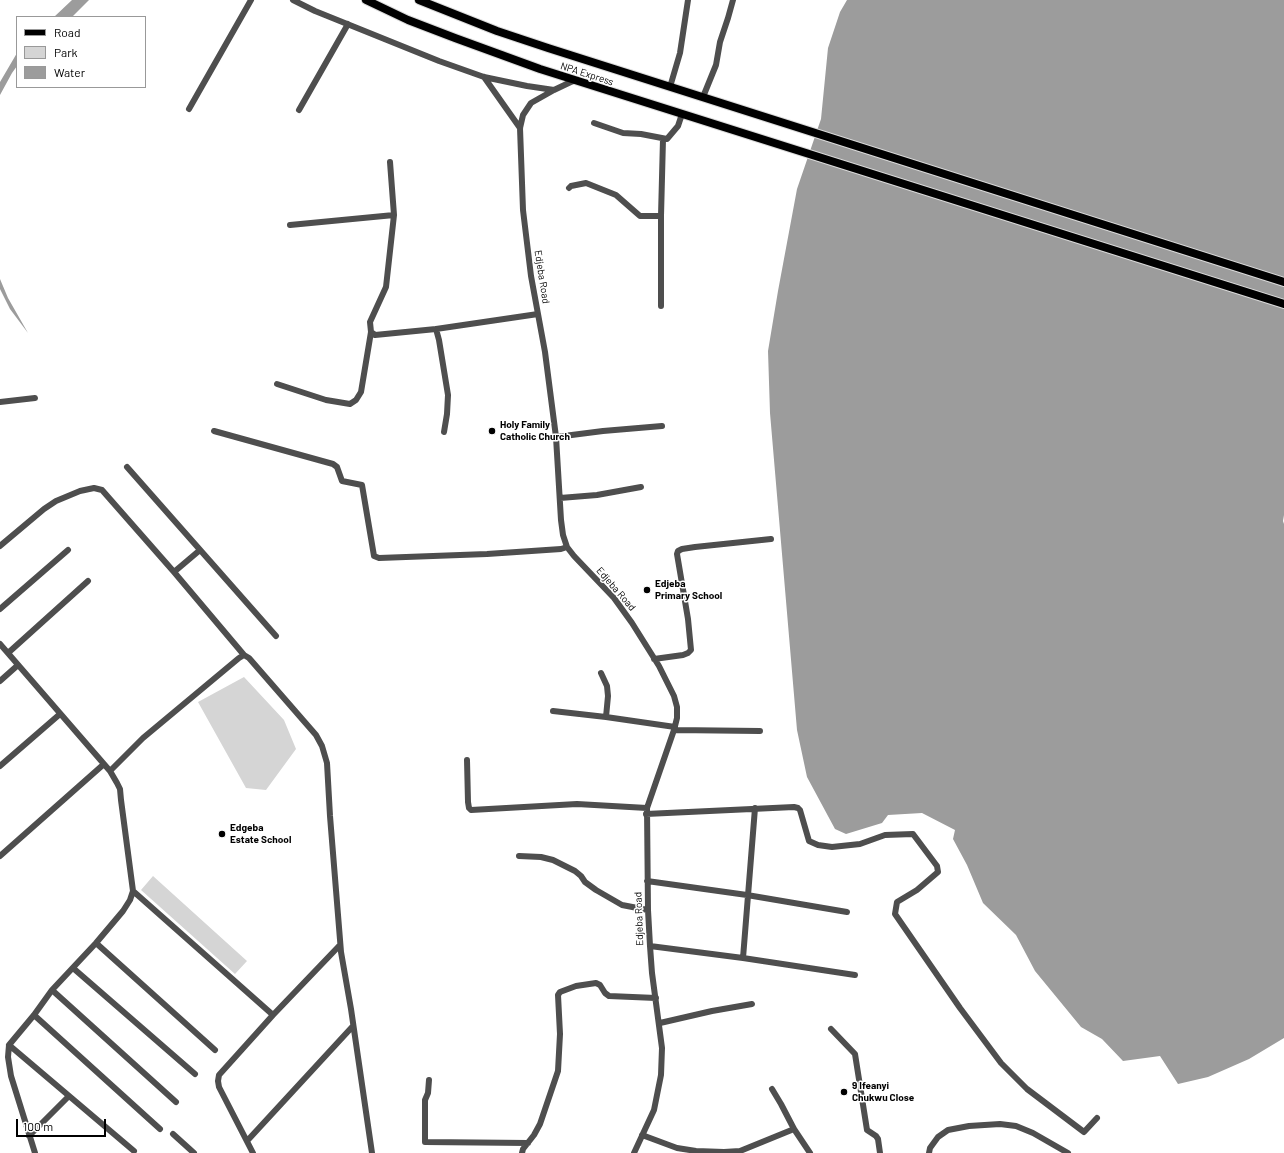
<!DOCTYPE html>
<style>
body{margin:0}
#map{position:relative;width:1284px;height:1153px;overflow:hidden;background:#fff;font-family:Barlow,sans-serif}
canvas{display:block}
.legend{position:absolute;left:16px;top:16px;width:130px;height:72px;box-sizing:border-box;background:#fff;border:1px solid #999;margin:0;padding:5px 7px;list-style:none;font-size:12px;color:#000}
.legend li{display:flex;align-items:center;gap:8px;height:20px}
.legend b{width:20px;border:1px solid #999}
.scale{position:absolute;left:16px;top:1119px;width:90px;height:18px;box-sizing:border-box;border:2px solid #000;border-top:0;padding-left:5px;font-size:12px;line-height:14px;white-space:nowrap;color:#000;-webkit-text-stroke:3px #fff;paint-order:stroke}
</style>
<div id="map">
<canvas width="1284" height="1153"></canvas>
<ul class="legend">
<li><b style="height:5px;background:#000"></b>Road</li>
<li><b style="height:11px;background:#d5d5d5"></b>Park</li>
<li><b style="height:11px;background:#9c9c9c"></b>Water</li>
</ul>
<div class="scale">100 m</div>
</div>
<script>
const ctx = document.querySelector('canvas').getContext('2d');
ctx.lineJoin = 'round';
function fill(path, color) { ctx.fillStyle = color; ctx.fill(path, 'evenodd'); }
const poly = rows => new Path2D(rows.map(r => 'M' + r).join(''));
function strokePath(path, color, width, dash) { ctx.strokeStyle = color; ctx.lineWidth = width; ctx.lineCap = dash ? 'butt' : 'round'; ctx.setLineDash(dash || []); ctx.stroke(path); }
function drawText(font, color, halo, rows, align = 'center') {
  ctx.font = font + ' Barlow,sans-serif'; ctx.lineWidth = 3; ctx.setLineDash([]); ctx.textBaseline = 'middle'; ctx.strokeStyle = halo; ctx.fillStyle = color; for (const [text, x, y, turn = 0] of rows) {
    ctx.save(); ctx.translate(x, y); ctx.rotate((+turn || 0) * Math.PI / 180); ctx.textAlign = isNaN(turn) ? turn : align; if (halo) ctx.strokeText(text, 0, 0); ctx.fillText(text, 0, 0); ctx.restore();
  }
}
const green = poly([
 [244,677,284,720,296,749,266,790,246,788,198,702],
 [153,876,247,961,235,974,141,890]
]);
const water = poly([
 [72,0,89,0,72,17,54,17],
 [847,0,1284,0,1284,515,1283,521,1284,524,1284,1038,1249,1059,1208,1077,1178,1084,1160,1056,1123,1061,1102,1039,1081,1027,1035,971,1016,935,983,903,967,865,953,839,955,830,922,813,888,815,882,823,846,834,835,829,807,777,797,730,770,413,768,351,778,291,797,189,821,119,828,48,840,12],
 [17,53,17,66,12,73,0,95,0,82],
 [0,279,8,298,28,333,10,309,0,289]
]);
const minor = poly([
 [293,0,315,11,439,61,484,77,527,86,554,90],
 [484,77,520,128],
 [575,80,554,90,531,103,523,115,520,128,523,210,531,276,545,352,556,437,561,520,563,535,567,547,574,556,614,598,632,623,659,666,674,696,677,707,677,718,674,730,647,808,648,910,650,946,652,973,662,1048,661,1075,654,1110,634,1153],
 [670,87,680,53,688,0],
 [703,97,716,65,720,42,728,18,733,0],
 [189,109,251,0],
 [299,110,348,24],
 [594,123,623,133,641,134,667,139,678,126,682,114],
 [390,162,394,215],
 [569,188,571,186,586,183,616,195,640,216,661,216,663,139],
 [661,216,661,306],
 [290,225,394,215,386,287,370,322,371,332,375,335,436,329,538,314],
 [436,329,439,340,448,395,447,414,444,432],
 [277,384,326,400,350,404,356,400,361,392,371,332],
 [0,402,35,398],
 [214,431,333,464,337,467,342,481,362,485,374,556,379,558,487,554,561,549,567,547],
 [556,437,603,431,662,426],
 [127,467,276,636],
 [560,498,597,495,641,487],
 [0,546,44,509,56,501,80,491,94,488,102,490,174,572,244,655],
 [174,572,200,550],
 [0,609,68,550],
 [0,644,110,771,117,783,120,789,121,800,133,891,130,900,123,911,96,943,52,990,34,1015,9,1045,8,1057,11,1076,35,1153],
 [8,653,88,581],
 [654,659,683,655,688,653,691,650,688,619,677,554,678,551,682,549,695,547,771,539],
 [601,673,607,686,608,696,606,717],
 [0,681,18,665],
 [553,711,606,717,675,727],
 [674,730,760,731],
 [467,760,468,802,469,808,471,810,577,804,647,808],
 [0,766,60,714],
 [110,771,143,738,239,658,244,655,249,658,316,735,322,746,327,763,330,816,341,952,351,1009,372,1153],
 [646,814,794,807,798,808,800,810,809,841,818,845,832,847,860,844,885,835,913,834,937,866,938,872,917,890,897,902,895,914,960,1008,1001,1063,1027,1089,1084,1132,1097,1118],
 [0,856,104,764],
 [519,856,541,857,553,860,575,871,581,876,585,882,596,890,622,905,648,910],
 [647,881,747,895,847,912],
 [133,891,273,1015],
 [96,943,215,1050],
 [650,946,743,958,855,975],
 [743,958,755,808],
 [73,968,195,1074],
 [52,990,176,1102],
 [34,1015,160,1129],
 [660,1023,712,1011,752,1004],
 [831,1029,855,1054,867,1130,876,1136,878,1139,880,1153],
 [9,1045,134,1151],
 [429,1080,428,1093,425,1100,425,1142,528,1143],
 [772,1089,781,1104,794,1129,810,1153],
 [173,1134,194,1153],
 [642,1135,677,1148,696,1151,724,1152,740,1151,794,1129],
 [29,1136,69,1096],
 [247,1141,353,1026],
 [253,1153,219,1087,218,1081,219,1075,273,1015,340,945],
 [522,1153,523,1149,534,1135,540,1124,558,1071,560,1034,558,995,560,992,576,986,596,983,600,985,605,993,609,996,656,998],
 [929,1153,930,1148,938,1137,948,1130,969,1126,1000,1124,1016,1126,1033,1133,1068,1153]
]);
const major = poly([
 [366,0,408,20,455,38,540,69,1284,304],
 [419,0,497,31,548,48,1284,282]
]);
const markers = [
 [492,431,4,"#000"],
 [647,590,4,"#000"],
 [222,834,4,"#000"],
 [844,1092,4,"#000"]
];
const streetNames = [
 ["NPA Express",587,74,18],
 ["Edjeba Road",542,277,81],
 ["Edjeba Road",616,589,49],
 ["Edjeba Road",639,919,-92]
];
const poiNames = [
 ["Holy Family",500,425],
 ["Catholic Church",500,437],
 ["Edjeba",655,584],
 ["Primary School",655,596],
 ["Edgeba",230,828],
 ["Estate School",230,840],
 ["9 Ifeanyi",852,1086],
 ["Chukwu Close",852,1098]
];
fill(green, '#d5d5d5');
fill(water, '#9c9c9c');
strokePath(major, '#dbdbdb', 10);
strokePath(minor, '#4e4e4e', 6);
strokePath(major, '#000', 8);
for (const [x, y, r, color] of markers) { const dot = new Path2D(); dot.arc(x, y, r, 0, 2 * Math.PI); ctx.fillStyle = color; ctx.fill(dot); strokePath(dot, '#fff', 1.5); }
drawText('10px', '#000', '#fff', streetNames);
drawText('bold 10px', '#000', '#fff', poiNames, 'left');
</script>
